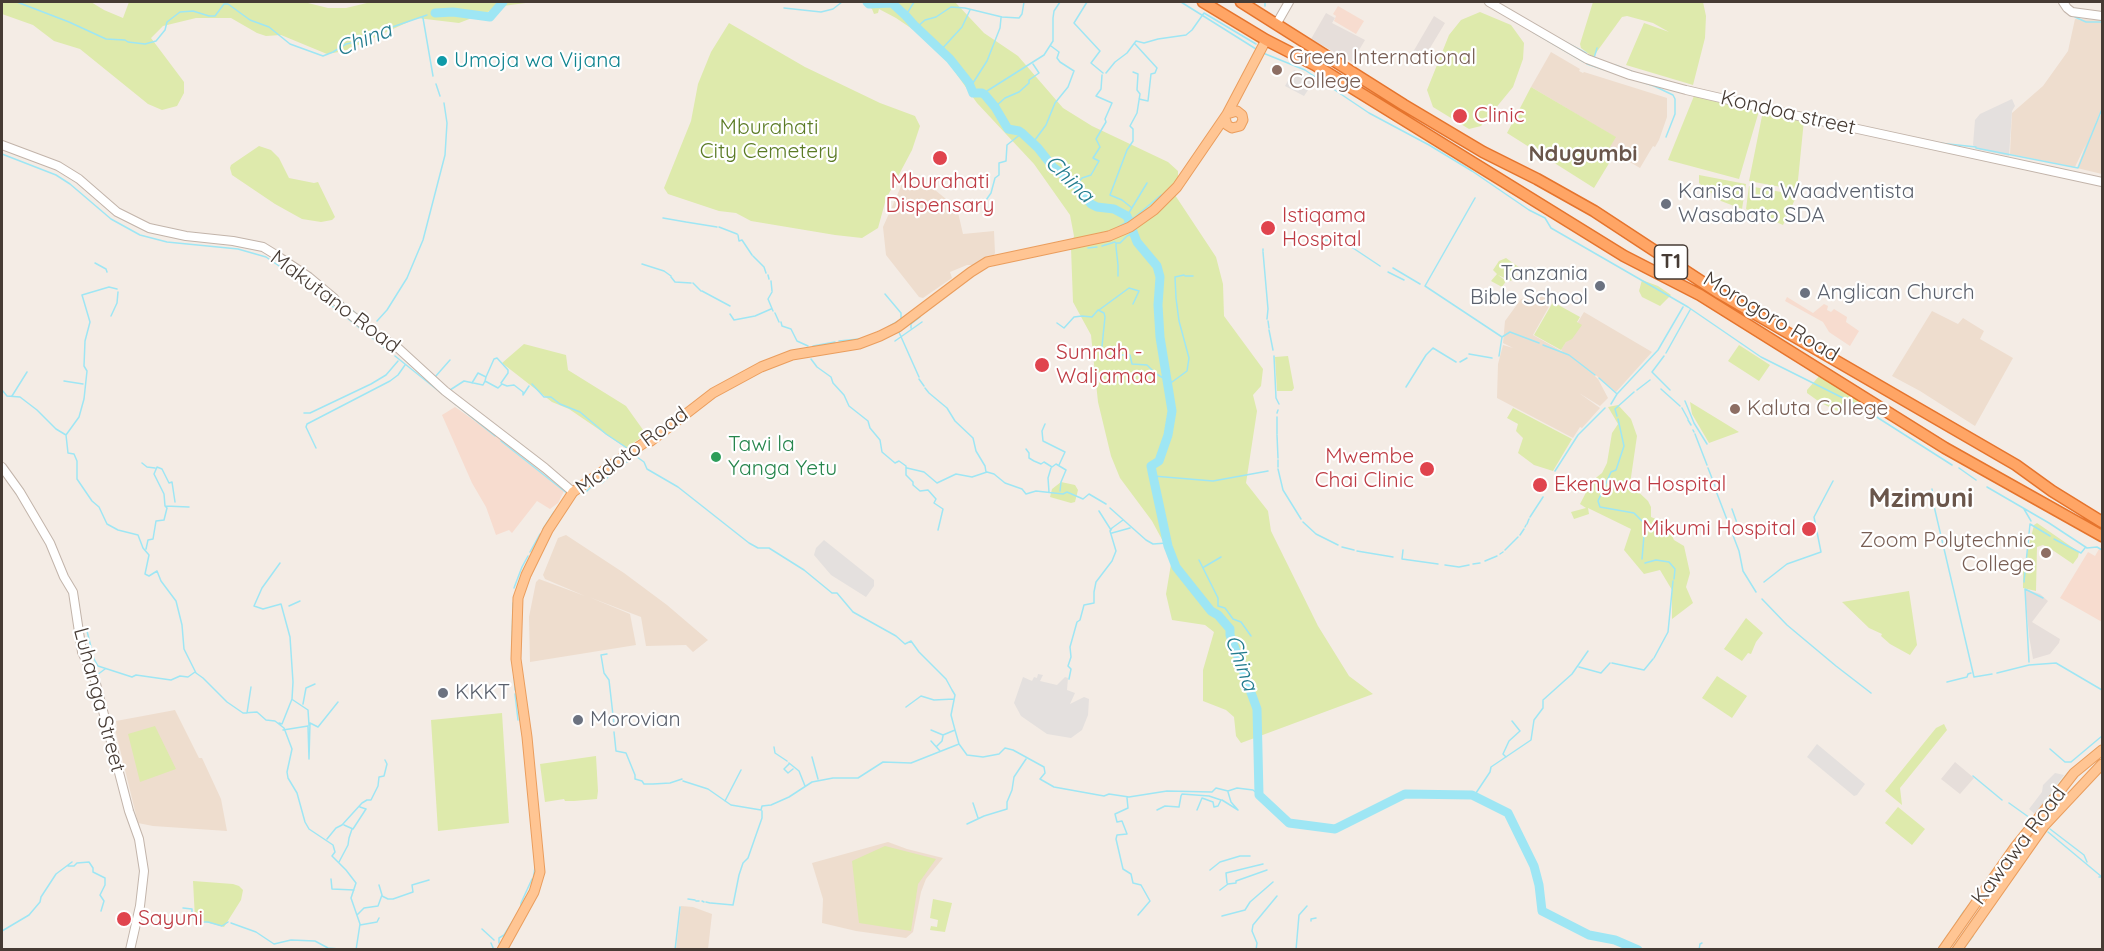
<!DOCTYPE html>
<style>
body{margin:0}
#map{position:relative;width:2104px;height:951px;overflow:hidden;background:#f4ece5;font-family:Quicksand,sans-serif}
canvas{display:block}
.frame{position:absolute;inset:0;border:3px solid #463b34;pointer-events:none}
</style>
<div id="map">
<canvas width="2104" height="951"></canvas>
<div class="frame"></div>
</div>
<script>
const ctx = document.querySelector('canvas').getContext('2d');
ctx.lineJoin = 'round';
function fill(path, color) { ctx.fillStyle = color; ctx.fill(path, 'evenodd'); }
const poly = rows => new Path2D(rows.map(r => 'M' + r).join(''));
function strokePath(path, color, width, dash) { ctx.strokeStyle = color; ctx.lineWidth = width; ctx.lineCap = dash ? 'butt' : 'round'; ctx.setLineDash(dash || []); ctx.stroke(path); }
function drawText(font, color, halo, rows, align = 'center') {
  ctx.font = font + ' Quicksand,sans-serif'; ctx.lineWidth = 4.5; ctx.setLineDash([]); ctx.textBaseline = 'middle'; ctx.strokeStyle = halo; ctx.fillStyle = color; for (const [text, x, y, turn = 0] of rows) {
    ctx.save(); ctx.translate(x, y); ctx.rotate((+turn || 0) * Math.PI / 180); ctx.textAlign = isNaN(turn) ? turn : align; if (halo) ctx.strokeText(text, 0, 0); ctx.fillText(text, 0, 0); ctx.restore();
  }
}
const commercial = poly([
 [1338,6,1364,21,1356,34,1334,21,1336,16,1333,14],
 [1787,297,1813,313,1824,304,1828,306,1827,310,1831,312,1834,309,1847,317,1846,322,1859,331,1850,346,1829,332,1823,322,1785,301],
 [455,407,528,458,564,491,558,503,550,509,537,501,512,533,509,530,496,535,486,507,472,483,442,415],
 [2099,549,2102,551,2102,622,2060,598,2088,552,2095,556]
]);
const industrial = poly([
 [1326,13,1335,18,1332,23,1365,40,1352,62,1311,39],
 [1434,16,1445,23,1424,58,1413,52],
 [2025,589,2040,594,2048,601,2032,622,2060,639,2059,643,2050,654,2033,659,2029,636],
 [1955,762,1974,778,1960,794,1941,779]
]);
const education = poly([
 [2075,19,2102,20,2102,109,2095,124,2102,113,2102,174,2077,168,2086,144,2075,167,2010,154,2012,113,2043,86,2068,51],
 [1551,52,1580,69,1579,71,1583,73,1584,72,1667,98,1667,117,1659,140,1655,147,1653,146,1640,168,1616,154,1611,160,1604,157,1615,137,1531,87],
 [903,182,935,190,957,208,963,234,994,231,995,253,993,256,976,265,967,265,950,272,952,278,923,298,919,297,886,255,883,227],
 [1542,296,1550,299,1551,303,1533,335,1563,352,1561,350,1584,312,1652,352,1616,392,1587,368,1598,379,1608,398,1600,406,1579,393,1600,408,1582,428,1580,427,1573,438,1497,398,1498,364,1503,345,1513,348,1503,343,1505,321,1521,299],
 [1932,311,1958,324,1963,318,1984,331,1980,339,2013,358,1975,426,1920,391,1892,376],
 [566,535,624,573,667,605,708,640,693,652,686,645,646,646,641,617,589,597,630,614,636,645,530,662,529,617,536,582,539,579,585,596,545,579,543,575,558,538],
 [175,710,199,758,202,758,221,799,227,831,153,826,138,823,115,729,117,727,116,721],
 [888,842,907,849,943,858,926,879,921,892,913,932,906,938,856,931,822,923,823,899,812,863],
 [681,906,693,907,712,914,708,949,676,949]
]);
const green = poly([
 [2,2,91,2,104,10,123,18,129,2,304,2,328,8,346,8,371,2,533,2,503,6,459,23,417,18,345,51,327,54,281,35,266,36,257,33,231,18,196,18,163,26,151,38,184,82,184,93,177,106,162,110,148,104,80,49,54,41,33,25,2,14],
 [861,2,955,2,984,33,1018,56,1063,108,1092,126,1168,162,1178,171,1178,182,1173,192,1216,257,1223,284,1224,316,1263,369,1261,386,1253,395,1257,411,1246,483,1268,511,1271,531,1318,626,1349,676,1373,694,1241,743,1236,736,1234,717,1226,710,1203,701,1203,670,1214,632,1205,625,1172,620,1166,594,1172,558,1152,521,1120,478,1111,456,1098,402,1091,335,1073,302,1071,248,1074,236,1070,215,1034,164,977,103,936,45,896,18,879,9,878,13,874,14,872,9],
 [1593,2,1703,2,1706,16,1705,38,1693,85,1626,65,1644,23,1669,32,1653,23,1627,16,1622,17,1593,57,1581,48,1580,44],
 [1480,12,1511,25,1524,43,1523,59,1513,87,1481,126,1469,129,1433,107,1427,90,1449,35,1461,20],
 [729,23,805,67,880,103,915,116,920,126,912,150,886,199,878,228,862,238,835,235,751,221,736,213,719,211,668,194,664,188,691,121,698,84,711,52],
 [1531,87,1616,137,1604,157,1611,160,1594,188,1507,133],
 [1694,96,1759,111,1739,179,1668,160],
 [1763,111,1804,120,1797,190,1749,181],
 [259,146,271,150,279,158,289,178,314,183,318,182,335,217,332,220,321,222,302,219,275,204,232,175,230,168,231,165],
 [1699,175,1746,184,1742,209,1721,201,1699,183],
 [1749,186,1797,195,1783,225,1746,209],
 [1506,258,1520,268,1511,281,1498,275,1506,281,1502,287,1491,281,1497,274,1493,270,1499,261],
 [1642,280,1658,286,1671,295,1660,306,1642,297,1639,291],
 [1553,302,1580,317,1577,322,1582,325,1572,339,1566,342,1561,350,1534,335],
 [524,344,566,355,568,370,626,406,646,434,626,448,569,409,552,402,502,363],
 [1739,345,1770,365,1759,381,1728,361],
 [1288,356,1294,388,1292,391,1277,391,1275,357],
 [1821,374,1860,399,1858,404,1851,409,1849,414,1846,415,1821,403,1807,393,1807,390],
 [1690,402,1739,432,1709,443,1692,414],
 [1618,405,1631,419,1637,436,1630,484,1648,501,1651,507,1651,517,1658,520,1664,519,1674,540,1684,546,1690,573,1686,587,1693,603,1672,619,1672,590,1660,570,1644,574,1624,550,1631,529,1588,508,1589,514,1574,519,1571,512,1586,508,1580,504,1592,481,1602,473,1607,463,1612,433,1618,424,1608,407],
 [1513,408,1572,439,1553,471,1534,465,1518,453,1523,438,1516,431,1518,424,1507,418],
 [1061,482,1075,485,1078,490,1075,502,1071,503,1050,497,1052,489],
 [2037,523,2079,552,2078,557,2073,564,2051,549,2043,545,2037,547,2036,591,2023,588,2023,570,2034,525],
 [1909,591,1917,645,1910,655,1890,644,1881,636,1882,634,1869,628,1842,602],
 [1746,618,1763,633,1756,642,1751,654,1748,653,1742,661,1724,649],
 [1717,676,1747,696,1732,718,1702,698],
 [502,713,509,823,438,831,431,720],
 [1944,724,1947,730,1900,788,1902,805,1885,791,1936,728],
 [155,726,176,769,140,782,128,734],
 [596,756,598,791,597,799,574,801,565,801,564,799,545,802,540,764],
 [1898,807,1925,829,1912,845,1885,823],
 [885,846,936,859,918,884,911,931,859,923,852,861],
 [193,881,233,884,239,886,243,890,241,900,224,927,195,919],
 [933,899,952,903,945,932,930,930,931,926,937,927,938,920,930,918]
]);
const parking = poly([
 [1294,70,1314,81,1304,96,1285,86],
 [2012,99,2015,106,2012,111,2009,156,1976,149,1973,145,1975,120,1980,114],
 [824,540,874,580,874,586,866,597,831,575,814,555,816,548],
 [1038,674,1043,675,1040,681,1057,685,1065,677,1068,678,1067,690,1075,693,1070,704,1084,697,1089,699,1088,715,1082,730,1071,738,1047,734,1021,716,1014,703,1023,677,1032,681,1034,677,1037,678],
 [1817,744,1865,784,1857,795,1854,796,1807,757],
 [2055,773,2064,775,2035,814,2029,809,2042,792,2043,785]
]);
const stream = poly([
 [17,2,69,22,106,39,125,40,128,42,145,44,156,41,165,30,167,22,180,12,193,11,209,16,215,16,224,4,228,4,250,20,269,27,290,44,323,56,333,52,346,44,369,39,375,33,427,15],
 [1087,2,1074,23,1100,51,1091,63,1103,73],
 [1181,2,1256,49],
 [1265,2,1265,6],
 [1496,2,1512,11],
 [895,5,897,2],
 [784,8,821,12,833,9,842,2],
 [906,15,914,2],
 [2075,17,2086,22,2102,22],
 [423,18,433,76],
 [917,27,925,20,936,17,951,7,965,8,1002,17,1019,18,1022,14,1024,2],
 [1533,32,1584,62],
 [1552,35,1586,53],
 [1135,44,1157,68,1155,73,1151,74,1148,101,1139,99],
 [940,51,962,27,970,10],
 [1263,53,1305,70,1369,113,1429,145,1472,171,1529,210,1545,218,1551,228,1688,307,1761,357,1861,407,1952,465],
 [1594,58,1597,48],
 [1587,64,1654,86,1673,95,1675,99,1675,114,1666,137],
 [1615,65,1636,73],
 [1106,73,1115,62,1127,53,1136,41,1144,43,1158,39,1186,35,1192,30,1204,13,1256,44],
 [436,84,440,96],
 [971,86,987,61,1000,28,1001,18],
 [985,95,987,91,1044,55,1053,41,1053,18,1054,11,1060,2],
 [995,107,1005,98,1019,92,1029,83,1029,80,1039,73,1033,64],
 [1939,143,1976,147],
 [1032,144,1046,125,1055,103,1068,87,1074,71,1060,62,1057,58,1059,52,1051,46],
 [1976,148,2078,168,2102,109],
 [2,154,56,175,70,184,111,219,140,235,167,242,238,249,266,257,298,279,391,353],
 [1076,185,1082,178,1091,175,1099,161,1093,158,1100,147,1096,139,1106,122,1105,119,1112,103,1096,96,1101,89,1102,75],
 [1475,198,1425,286,1502,337],
 [1132,208,1122,200,1110,195,1127,150,1133,141,1133,129,1130,126,1137,113,1140,94,1137,90,1138,74,1133,72],
 [1127,216,1147,183],
 [986,217,987,207,985,207,984,203,991,193,995,178,999,175,999,163,1006,161,1007,145,1022,133],
 [663,218,686,222],
 [686,222,717,227],
 [719,227,737,234],
 [1115,229,1135,217,1161,195],
 [738,235,739,241,742,240,752,255],
 [1127,236,1133,233],
 [1318,240,1341,240,1380,266],
 [1102,246,1115,242],
 [1088,248,1097,247],
 [1263,251,1263,249],
 [1263,252,1268,309,1267,319],
 [753,256,764,267,766,273],
 [95,263,106,269,107,272],
 [642,264,664,271,671,276],
 [1393,268,1420,284],
 [1388,272,1404,280],
 [768,275,769,279],
 [1118,276,1118,265,1116,247,1116,243,1120,243,1127,236],
 [1185,276,1193,276],
 [671,277,675,282,691,283],
 [771,281,772,291],
 [693,283,701,291],
 [702,291,730,306],
 [772,292,768,299,773,311],
 [885,294,901,313,901,320],
 [342,302,369,324],
 [1099,310,1129,288,1139,291,1133,304],
 [775,313,779,322],
 [730,314,734,320,755,316,771,309],
 [111,316,117,303,118,292],
 [377,321,387,310,407,278,423,240,445,155,447,123,444,103],
 [1268,321,1269,328],
 [781,322,782,326,791,329,797,341,808,346],
 [1057,323,1064,328,1074,317,1082,316,1092,317,1098,310,1104,313,1105,317,1101,356,1111,360,1115,355,1130,355,1132,364,1147,365,1155,373,1163,378,1166,377],
 [888,327,900,320],
 [911,328,911,324,920,317],
 [898,330,919,377],
 [1269,330,1273,350],
 [839,341,859,339],
 [895,341,922,322],
 [1543,345,1569,355,1595,375],
 [813,346,835,342],
 [1666,353,1690,310],
 [1469,354,1492,358],
 [395,356,495,436],
 [1274,356,1276,398,1279,404],
 [1499,356,1502,337,1510,332,1539,343],
 [1664,356,1652,372,1670,390],
 [811,359,817,367,831,377,833,383,844,395,849,406,868,421,870,428,880,440,882,452,895,463,899,461,906,466,906,475,913,482,913,485,920,491,928,490,936,499,934,503,943,509,938,530],
 [1460,362,1467,358],
 [435,377,450,360],
 [486,377,494,359,497,358,508,370,508,373,501,383],
 [1599,378,1616,393],
 [919,379,924,386],
 [64,381,83,384],
 [472,383,478,373,486,377,485,381,498,388,502,384,507,386,514,385,523,392,523,395,529,386],
 [532,384,544,397,551,397,560,404,580,412,606,434,627,448],
 [1168,385,1187,371,1189,358,1179,321,1176,298,1175,277,1184,275],
 [1406,387,1426,355,1433,348,1456,362],
 [925,388,929,393,947,408,955,421,973,438,976,451,985,466,986,472],
 [1661,389,1680,406],
 [2,390,7,396,20,397,37,410,56,429,66,435,68,453,74,454,77,461,77,479,92,501,99,507,107,524,118,530,138,535,143,548,149,555,145,574,149,576,157,571,161,581,176,601,182,625,184,649,196,673,203,678,227,702,243,713,257,712,266,720,275,721,284,728,292,749,287,772,288,778,297,793,305,822,309,829,333,845,335,852,332,856,346,870,356,883,351,898,360,924,356,950],
 [450,390,464,381,483,385,485,381],
 [1637,390,1650,380],
 [12,396,27,372],
 [1685,401,1694,423,1707,444],
 [1611,404,1617,394,1658,350,1683,307],
 [1682,408,1688,419],
 [304,413,310,413,371,384,386,375,398,361],
 [1277,413,1278,410],
 [1617,416,1615,409,1634,392],
 [1277,417,1277,434],
 [1618,419,1624,446,1616,470,1611,472,1598,501,1600,507,1634,513,1645,524,1642,559],
 [1688,420,1691,425],
 [1045,424,1042,431,1043,441,1065,452,1059,465],
 [1693,430,1694,432],
 [1695,434,1707,465],
 [66,435,79,417,84,399,87,371,84,366,85,341,90,322,82,295,109,287,117,289],
 [1277,435,1278,458],
 [501,441,568,494],
 [316,448,306,427,307,424,390,381,398,375,405,365],
 [1026,449,1029,453,1029,458,1034,461,1041,464,1044,462,1052,467,1056,464,1066,470,1061,482,1060,491],
 [1278,460,1278,467],
 [142,463,147,467,155,468],
 [907,468,924,472,937,483,956,474,972,477,987,472,994,474,1005,483,1022,489,1026,494,1036,491,1063,494,1067,492,1083,499,1089,494,1106,504],
 [1708,468,1715,486],
 [1959,468,1976,480],
 [1278,469,1283,490,1301,519],
 [1555,471,1578,435,1605,408],
 [1153,476,1213,481,1268,471],
 [602,483,621,464,629,461,632,457,637,457,644,462,647,469,678,487,749,543,758,548,769,548,804,570,832,593,837,593,853,612,896,636,905,644,911,641,919,652,946,679,952,690,955,695,951,715,955,730],
 [1987,487,2049,523,2087,548,2097,547,2102,550],
 [1932,489,1934,506,1974,677,1992,674],
 [587,491,593,485],
 [1716,491,1739,551,1743,571,1756,592],
 [1049,492,1048,478,1051,468],
 [165,506,164,494,154,474,157,467,162,469,169,483,172,482,175,502],
 [1110,508,1146,540,1153,544,1167,543],
 [1732,509,1738,526],
 [2024,509,2031,521],
 [1099,511,1111,530],
 [1530,517,1543,497],
 [1303,522,1316,534,1338,545],
 [1527,524,1529,519],
 [1525,527,1526,525],
 [543,529,554,512],
 [1112,533,1130,528],
 [1520,535,1524,529],
 [2054,539,2081,553,2085,548],
 [1342,547,1354,550],
 [146,549,148,540,153,539,156,521,164,520,167,508,165,506,189,507],
 [1403,550,1402,559,1438,564],
 [1505,550,1518,537],
 [1357,551,1393,557],
 [530,552,540,534],
 [1500,554,1503,552],
 [1199,560,1218,598,1218,606,1225,608,1233,619,1241,622,1251,636],
 [1485,561,1497,556],
 [1645,563,1656,560,1669,562,1675,569,1674,579],
 [1473,564,1480,563],
 [1445,565,1459,567,1469,565],
 [1204,567,1221,557],
 [1764,582,1787,564,1821,552,1814,517,1833,481],
 [2024,582,2030,524,2050,536],
 [514,588,522,567,528,556],
 [1762,599,1787,625,1836,666,1871,693],
 [289,606,300,601],
 [75,630,76,641],
 [87,631,94,659,98,666,132,677,136,675,171,680,180,676,188,677,195,672],
 [512,643,513,603],
 [607,654,601,655,604,673,609,680,614,724],
 [1654,658,1668,632,1673,581],
 [2029,662,2025,589,2043,598],
 [1612,663,1644,670,1653,659],
 [1579,667,1601,673,1610,663],
 [1997,673,2029,665,2056,663,2102,690],
 [97,675,105,669],
 [514,676,515,690],
 [1069,679,1071,669,1068,666,1071,657,1070,647,1077,622,1080,620,1084,605,1094,603,1094,592,1096,582,1112,561,1116,551,1110,531,1112,528,1123,520],
 [1947,682,1967,677,1968,674,1971,673],
 [515,694,518,720],
 [293,700,308,710,309,725],
 [1543,700,1572,674,1588,651],
 [303,704,306,688,315,684],
 [906,707,921,696,934,700,954,699],
 [247,713,251,687],
 [279,723,282,724,292,699,293,682,290,637,281,604,263,609,254,606,262,588,280,563],
 [283,730,308,726,309,759,310,723,318,727,338,702],
 [931,730,943,735,955,730,959,744],
 [614,732,616,751,626,753,635,775,635,779,642,781,644,784,653,784,670,783,682,779],
 [931,741,940,751],
 [937,746,942,741,943,736],
 [774,747,775,753,787,761],
 [2050,749,2065,762,2071,762,2102,736],
 [812,757,818,779],
 [1506,757,1503,754,1509,741,1520,731,1512,721],
 [789,763,799,771,805,786],
 [789,764,784,769,788,773,793,769],
 [1973,776,2002,800],
 [683,781,708,789,731,805,761,810,762,806,771,805,789,797,812,782,833,778,858,778,883,762,911,763,959,744,967,755,983,757,999,754,1005,748,1013,750,1044,767,1045,773,1040,779,1054,787,1104,796,1109,794,1129,797,1167,791,1212,792,1216,788,1228,791,1237,788,1253,790,1259,795],
 [1474,796,1490,772,1491,767,1531,740,1534,720,1543,708,1543,701],
 [1127,798,1128,808,1115,814,1117,822,1122,821,1127,834,1117,835,1116,839,1123,869,1131,874,1133,883,1141,885,1150,901,1138,915],
 [1222,800,1238,810,1231,802,1228,792],
 [725,801,741,770],
 [2045,802,2068,773],
 [973,803,978,818],
 [2009,803,2030,818],
 [1157,810,1165,806,1179,807,1181,796,1182,794,1209,796,1221,800,1218,806,1214,807,1213,802,1202,798,1197,810],
 [967,824,984,816,1007,809,1007,802,1012,790,1014,777,1026,759],
 [344,825,353,829,366,809,360,807],
 [2050,829,2084,855,2087,862],
 [2048,832,2102,877],
 [327,839,336,828,342,825,362,803,367,800,371,800,378,786,379,777,384,776,387,764,385,760],
 [339,862,348,845,349,838,352,829],
 [68,866,74,866,77,863,89,862,93,868,93,872,105,878,105,885,100,895,104,901,101,911],
 [1210,870,1220,862,1240,856,1250,856],
 [2099,877,2101,877],
 [331,879,332,889,354,890],
 [533,880,535,867],
 [1227,883,1226,873,1263,864],
 [1220,890,1228,884,1236,883,1236,881,1267,870],
 [382,896,388,899,393,899,413,892,412,885,429,880],
 [688,899,695,900],
 [696,901,699,901],
 [702,901,704,902],
 [706,902,710,903],
 [711,903,733,905,739,875,743,863,748,858,756,835,762,818,762,811],
 [521,907,521,903,532,879],
 [183,908,192,909,192,917,199,922,208,922,222,926,228,922],
 [357,915,364,908,378,906,382,895,379,885],
 [1222,916,1245,910,1250,902,1273,882],
 [1311,921,1311,919,1316,918],
 [231,923,256,932,274,944,291,940,315,941,328,948,351,950],
 [360,925,377,922,379,918],
 [1955,925,1964,911],
 [482,929,494,940],
 [2,931,29,915,40,902,41,897,56,874,72,862],
 [491,943,494,950],
 [499,943,499,938,504,935,514,919],
 [1966,945,1973,936],
 [496,950,496,949],
 [675,950,680,907],
 [1256,950,1257,943,1252,931,1253,925,1277,896],
 [1296,950,1299,915,1307,906],
 [1699,950,1700,944,1702,943],
 [1938,950,1948,935]
]);
const river = poly([
 [867,2,869,4,892,3,906,16],
 [435,13,453,12,490,17,503,2],
 [906,16,914,25,950,59,969,83,973,93,982,93,985,95,995,107,1008,129,1019,131,1022,133,1038,148,1053,167,1076,185,1091,204,1097,207,1114,209,1127,216,1137,242,1157,266,1160,277,1158,305,1160,337,1172,411,1168,435,1159,461,1151,466,1153,476,1168,546,1176,567,1211,611,1218,615,1230,629,1230,635,1257,709,1259,795,1289,823,1335,829,1405,794,1472,795,1508,813,1534,866,1539,885,1542,911,1589,935,1615,940,1638,950]
]);
const minor = poly([
 [1489,2,1587,59,1630,75,1686,90,1807,118,2102,182],
 [2063,2,2067,8,2072,12,2102,16],
 [1277,23,1289,2],
 [2,145,58,166,79,179,117,212,149,228,186,236,233,241,263,247,276,255,309,277,334,298,342,308,374,333,398,348,445,391,545,468,573,492],
 [2,467,20,492,50,543,64,577,73,592,82,652,95,680,129,811,139,839,144,871,140,906,130,950]
]);
const major = poly([
 [1227,114,1266,40],
 [502,950,534,892,540,872,527,737,516,659,518,598,526,575,548,530,573,492,629,453,650,439,651,441,713,393,761,367,792,355,859,344,880,336,898,327,971,272,987,262,1109,236,1130,227,1154,210,1177,187,1227,114,1237,111,1242,115,1243,120,1240,126,1232,128,1227,125,1225,118],
 [1943,950,2015,847,2060,791,2074,773,2102,750],
 [1957,950,2044,826,2102,764]
]);
const highway = poly([
 [1203,2,1266,40,1315,65,1624,256,1700,295,1945,448,2102,536],
 [1241,2,1404,105,1483,152,1537,179,1594,211,1719,293,2016,465,2052,491,2102,522]
]);
const markers = [
 [442,61,6,"#0f9aa8"],
 [1277,70,6,"#8d6e63"],
 [1460,116,8,"#e0444e"],
 [940,158,8,"#e0444e"],
 [1666,204,6,"#6b7280"],
 [1268,228,8,"#e0444e"],
 [1600,286,6,"#6b7280"],
 [1805,293,6,"#6b7280"],
 [1042,365,8,"#e0444e"],
 [1735,409,6,"#8d6e63"],
 [716,457,6,"#2e9e5b"],
 [1427,469,8,"#e0444e"],
 [1540,485,8,"#e0444e"],
 [1809,529,8,"#e0444e"],
 [2046,553,6,"#8d6e63"],
 [443,693,6,"#6b7280"],
 [578,720,6,"#6b7280"],
 [124,919,8,"#e0444e"]
];
const shields = [
 [1671,262,33]
];
const shieldNames = [
 ["T1",1671,262]
];
const educationNames = [
 ["Green International",1289,58],
 ["College",1289,82],
 ["Kaluta College",1747,409],
 ["Zoom Polytechnic",2034,541,"right"],
 ["College",2034,565,"right"]
];
const cultureNames = [
 ["Umoja wa Vijana",454,61]
];
const streetNames = [
 ["Kondoa street",1788,113,13],
 ["Makutano Road",335,302,37],
 ["Morogoro Road",1771,317,31],
 ["Madoto Road",632,451,-36],
 ["Luhanga Street",99,700,75],
 ["Kawawa Road",2019,846,-53]
];
const healthNames = [
 ["Clinic",1474,116],
 ["Mburahati",940,182,"center"],
 ["Dispensary",940,206,"center"],
 ["Istiqama",1282,216],
 ["Hospital",1282,240],
 ["Sunnah -",1056,353],
 ["Waljamaa",1056,377],
 ["Mwembe",1414,457,"right"],
 ["Chai Clinic",1414,481,"right"],
 ["Ekenywa Hospital",1554,485],
 ["Mikumi Hospital",1796,529,"right"],
 ["Sayuni",138,919]
];
const parkNames = [
 ["Mburahati",769,128],
 ["City Cemetery",769,152]
];
const worshipNames = [
 ["Kanisa La Waadventista",1678,192],
 ["Wasabato SDA",1678,216],
 ["Tanzania",1588,274,"right"],
 ["Bible School",1588,298,"right"],
 ["Anglican Church",1817,293],
 ["KKKT",455,693],
 ["Morovian",590,720]
];
const leisureNames = [
 ["Tawi la",728,445],
 ["Yanga Yetu",728,469]
];
const waterNames = [
 ["China",364,40,-21],
 ["China",1069,179,44],
 ["China",1241,663,70]
];
const neighbourhoodNames = [
 ["Ndugumbi",1583,154]
];
const districtNames = [
 ["Mzimuni",1921,499]
];
fill(commercial, '#f7dccf');
fill(industrial, '#e6deda');
fill(education, '#eeddce');
fill(green, '#deeaac');
fill(parking, '#e4e0de');
strokePath(stream, '#9ee6f4', 1.5);
strokePath(river, '#9ee6f4', 9);
strokePath(minor, '#c2b4aa', 10);
strokePath(major, '#ea9d5d', 11);
strokePath(highway, '#e5742d', 13);
strokePath(minor, '#fff', 8);
strokePath(major, '#ffc593', 9);
strokePath(highway, '#ffa565', 10);
for (const [x, y, r, color] of markers) { const dot = new Path2D(); dot.arc(x, y, r, 0, 2 * Math.PI); ctx.fillStyle = color; ctx.fill(dot); strokePath(dot, '#fff', 2); }
for (const [x, y, w] of shields) { const box = new Path2D(); box.roundRect(x - w / 2, y - 17, w, 34, 4.5); ctx.fillStyle = '#fff'; ctx.fill(box); strokePath(box, '#463b34', 1.5); }
drawText('bold 20px', '#463b34', null, shieldNames);
drawText('21px', '#785e54', '#fff', educationNames, 'left');
drawText('21px', '#0d838f', '#fff', cultureNames, 'left');
drawText('21px', '#463b34', '#fff', streetNames);
drawText('21px', '#be3a42', '#fff', healthNames, 'left');
drawText('21px', '#5b7b25', '#fff', parkNames);
drawText('21px', '#5b616d', '#fff', worshipNames, 'left');
drawText('21px', '#27864d', '#fff', leisureNames, 'left');
drawText('italic 22px', '#227c8e', '#fff', waterNames);
drawText('bold 22px', '#6a564b', '#fff', neighbourhoodNames);
drawText('bold 27px', '#6a564b', '#fff', districtNames);
</script>
